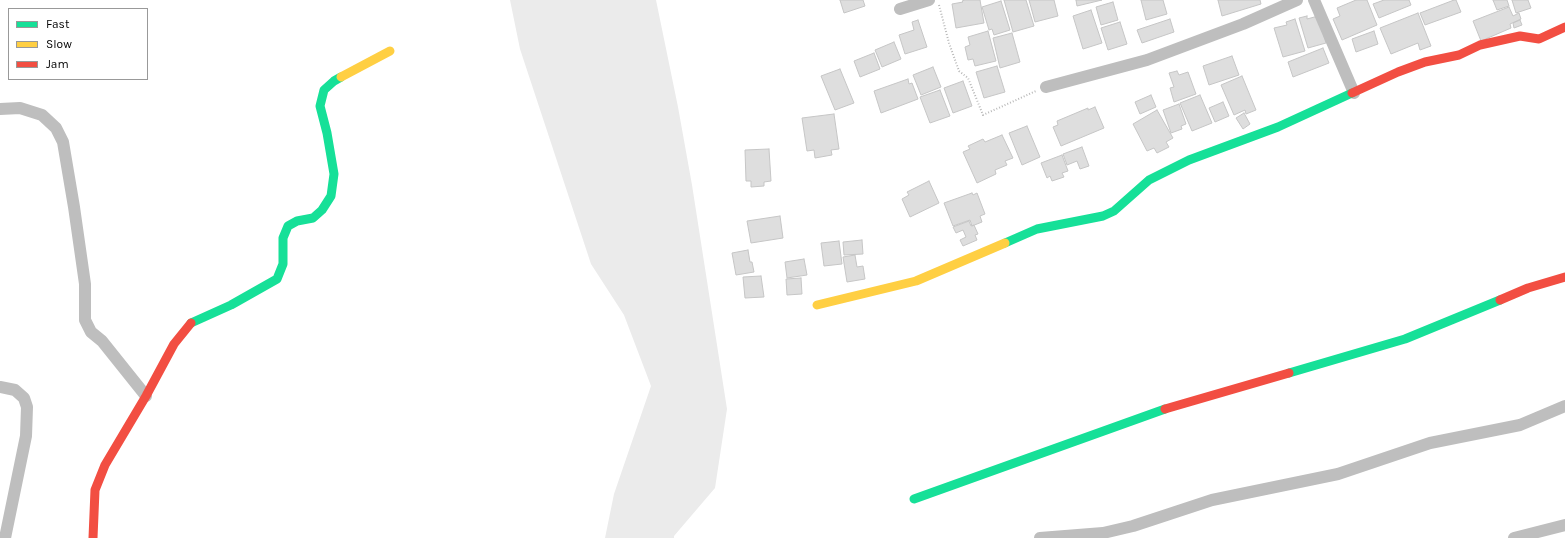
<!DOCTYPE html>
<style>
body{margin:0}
#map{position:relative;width:1565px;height:538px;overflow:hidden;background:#fff;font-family:Karla,sans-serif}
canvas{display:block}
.legend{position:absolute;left:8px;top:8px;width:140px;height:72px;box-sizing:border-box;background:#fff;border:1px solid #999;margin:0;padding:5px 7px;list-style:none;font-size:12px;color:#000}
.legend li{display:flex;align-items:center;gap:8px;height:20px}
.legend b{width:20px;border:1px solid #999}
</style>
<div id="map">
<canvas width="1565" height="538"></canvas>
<ul class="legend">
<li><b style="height:5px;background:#16e098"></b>Fast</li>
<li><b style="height:5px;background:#ffcf43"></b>Slow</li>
<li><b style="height:5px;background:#f24e42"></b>Jam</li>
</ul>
</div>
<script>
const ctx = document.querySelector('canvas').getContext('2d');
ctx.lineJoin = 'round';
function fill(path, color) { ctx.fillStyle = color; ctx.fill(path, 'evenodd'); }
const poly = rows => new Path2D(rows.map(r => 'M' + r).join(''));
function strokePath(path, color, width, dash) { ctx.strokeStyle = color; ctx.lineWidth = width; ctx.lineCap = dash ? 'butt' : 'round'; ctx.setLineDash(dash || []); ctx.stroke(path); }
const green = poly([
 [510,0,656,0,678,107,692,185,727,409,715,488,674,536,674,538,605,538,614,494,651,386,624,315,591,264,520,49]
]);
const building = poly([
 [840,0,863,0,865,6,844,13,840,0],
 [980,0,984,23,956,28,952,4,963,2,962,1,965,0,980,0],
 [1004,0,1026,0,1034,26,1013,32,1004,0],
 [1029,0,1054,0,1058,16,1035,22,1029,0],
 [1076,0,1102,0,1077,6,1076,0],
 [1141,0,1163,0,1167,14,1146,20,1141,0],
 [1218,0,1260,0,1261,4,1222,16,1218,0],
 [1356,0,1367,0,1377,25,1342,40,1333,19,1340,16,1337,8,1356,0],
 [1384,0,1409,0,1411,5,1379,18,1373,4,1384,0],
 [1454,0,1456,0,1461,12,1425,25,1420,13,1454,0],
 [1493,0,1507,0,1509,6,1497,10,1493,0],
 [1512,0,1528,0,1531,8,1516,13,1512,0],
 [1001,1,1010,30,994,35,992,29,989,30,982,7,1001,1],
 [1113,2,1118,20,1101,25,1096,7,1113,2],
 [1509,7,1513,16,1519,13,1521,19,1510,24,1511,28,1481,41,1473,21,1509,7],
 [1091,10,1102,43,1083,49,1073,16,1091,10],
 [1418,13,1431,46,1420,50,1418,43,1391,54,1380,28,1418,13],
 [1307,16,1307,19,1318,16,1326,43,1308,48,1299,18,1307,16],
 [1170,19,1174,32,1142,43,1137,30,1170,19],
 [1295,19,1305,51,1283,57,1274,28,1287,25,1286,22,1295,19],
 [918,20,927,47,905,54,899,35,914,30,912,22,918,20],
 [1520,20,1522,25,1514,28,1513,23,1520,20],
 [1120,22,1127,44,1108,50,1101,28,1120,22],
 [988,31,996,61,975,66,973,59,968,60,965,47,970,45,968,37,988,31],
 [1374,31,1378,44,1356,52,1352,39,1374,31],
 [1012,33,1020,62,1000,68,993,38,1012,33],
 [894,42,901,59,882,67,875,50,894,42],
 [1323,48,1329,63,1293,77,1288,62,1323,48],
 [874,53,880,69,860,77,854,61,874,53],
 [1232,56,1239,75,1209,85,1203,66,1232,56],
 [997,66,1005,92,984,98,976,72,997,66],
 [933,67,941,87,921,95,913,75,933,67],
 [840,69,854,103,835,110,821,76,840,69],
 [1177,71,1179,75,1188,72,1196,94,1174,102,1170,88,1174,87,1169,73,1177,71],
 [1242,76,1256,110,1246,114,1245,110,1234,115,1221,85,1242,76],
 [908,79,909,84,912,83,918,99,881,113,874,91,908,79],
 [963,81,972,106,953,113,944,88,963,81],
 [940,90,950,116,930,123,920,97,940,90],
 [1151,95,1156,107,1140,114,1135,102,1151,95],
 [1200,95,1212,123,1192,131,1180,103,1200,95],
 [1223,102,1229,116,1215,122,1209,108,1223,102],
 [1179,104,1186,124,1181,126,1182,129,1171,133,1163,110,1179,104],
 [1095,107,1104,128,1061,146,1053,127,1058,125,1057,121,1088,108,1088,110,1095,107],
 [1157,110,1173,138,1166,142,1169,147,1157,153,1154,148,1147,151,1133,124,1157,110],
 [1244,113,1250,124,1243,129,1236,118,1244,113],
 [834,114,839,149,831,150,832,155,815,158,814,150,807,151,802,118,834,114],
 [1027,126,1040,157,1022,165,1009,133,1027,126],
 [1002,135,1013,158,1005,161,1007,165,995,170,996,174,977,183,963,152,970,149,968,146,983,139,985,142,1002,135],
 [1082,147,1089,166,1080,169,1077,161,1067,165,1063,154,1082,147],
 [769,149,771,181,764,182,764,186,751,187,751,181,746,181,745,150,769,149],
 [1062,155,1068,171,1062,173,1064,177,1052,181,1050,176,1047,178,1041,163,1062,155],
 [929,181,939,203,910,217,902,199,909,195,907,192,929,181],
 [972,193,973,195,977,193,985,214,980,216,982,222,972,226,970,220,953,226,944,203,972,193],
 [780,216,783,238,751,243,747,221,780,216],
 [969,221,971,226,974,225,978,234,975,235,977,240,963,246,960,240,966,237,963,230,956,233,953,227,969,221],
 [862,240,863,254,844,255,843,242,862,240],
 [839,241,842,264,824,266,821,243,839,241],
 [748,250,750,262,752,262,754,272,736,275,732,253,748,250],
 [855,255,857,267,863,266,865,279,847,282,843,257,855,255],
 [804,259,807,275,787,278,785,262,804,259],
 [761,276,764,297,745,298,743,277,761,276],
 [801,278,802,294,787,295,786,279,801,278]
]);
const path = poly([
 [939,5,949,43,959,71,968,78,983,115,1036,91]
]);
const street = poly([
 [1314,0,1354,93],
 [900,9,929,0],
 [1046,87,1147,60,1243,24,1297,0],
 [0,109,20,108,42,115,56,128,63,142,74,207,85,284,85,320,91,332,102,341,146,396],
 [0,387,15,390,24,398,27,407,26,436,5,538],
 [1040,538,1103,533,1133,526,1212,500,1338,474,1430,443,1520,425,1565,406],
 [1514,538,1565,525]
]);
const fast = poly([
 [1005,243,1037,229,1103,216,1114,211,1149,180,1189,160,1278,127,1352,93],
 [191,323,231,305,277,279,283,264,283,238,288,226,297,221,313,218,322,210,331,196,334,174,327,133,320,106,324,90,334,81,341,77],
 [1289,373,1405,339,1500,300],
 [914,499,1165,409]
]);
const slow = poly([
 [341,77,390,51],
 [817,305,916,281,1005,243]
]);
const jam = poly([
 [1352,93,1398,72,1425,62,1459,55,1480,45,1520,36,1539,39,1565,27],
 [1500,300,1528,288,1565,277],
 [1165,409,1289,373],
 [93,538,95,490,105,465,146,396,174,344,191,323]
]);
fill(green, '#ebebeb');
fill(building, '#dedede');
strokePath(building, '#c6c6c6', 1);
strokePath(path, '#b9b9b9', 2, [1, 2]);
strokePath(street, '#bebebe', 12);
strokePath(fast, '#16e098', 9);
strokePath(slow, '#ffcf43', 9);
strokePath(jam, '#f24e42', 9);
</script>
